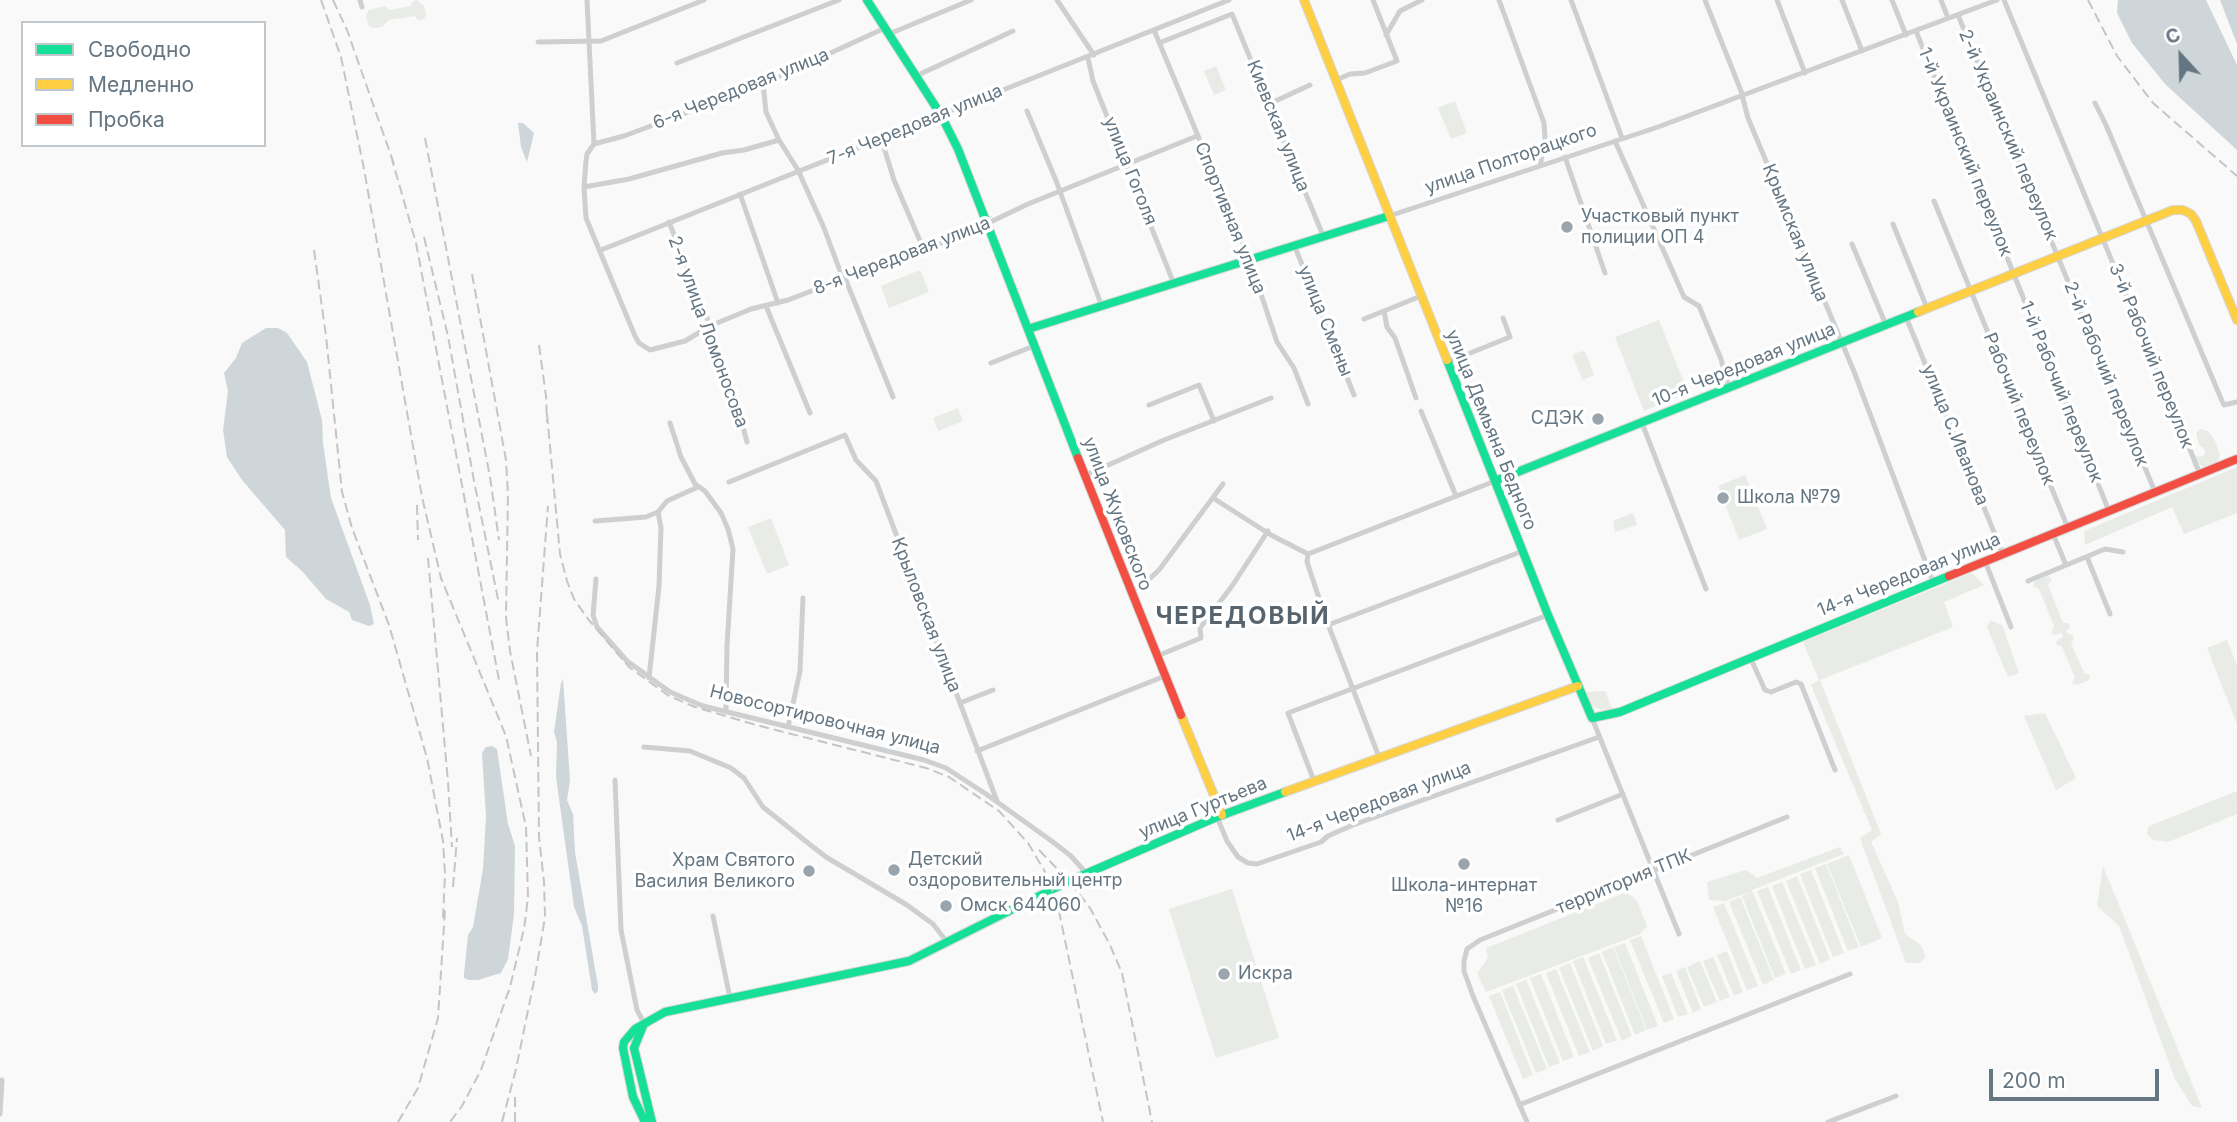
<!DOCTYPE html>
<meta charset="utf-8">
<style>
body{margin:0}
#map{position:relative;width:2237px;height:1122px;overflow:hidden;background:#f9f9f9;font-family:Inter,sans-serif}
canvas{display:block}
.legend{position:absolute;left:21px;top:21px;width:245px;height:126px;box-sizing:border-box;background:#fff;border:2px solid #c1c8cd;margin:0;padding:9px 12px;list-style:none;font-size:21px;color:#657683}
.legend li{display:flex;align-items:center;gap:14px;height:35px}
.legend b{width:35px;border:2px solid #c1c8cd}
.north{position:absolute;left:2146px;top:21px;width:70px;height:70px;-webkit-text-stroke:5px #fff;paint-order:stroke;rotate:338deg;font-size:19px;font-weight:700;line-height:28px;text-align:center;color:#657683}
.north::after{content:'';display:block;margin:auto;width:24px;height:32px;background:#657683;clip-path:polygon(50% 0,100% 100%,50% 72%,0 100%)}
.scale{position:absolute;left:1989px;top:1069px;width:170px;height:32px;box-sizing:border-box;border:4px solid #657683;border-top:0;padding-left:9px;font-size:21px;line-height:24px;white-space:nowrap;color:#657683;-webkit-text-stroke:5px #fff;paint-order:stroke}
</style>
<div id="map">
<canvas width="2237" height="1122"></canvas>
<ul class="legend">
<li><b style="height:9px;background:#16e098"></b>Свободно</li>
<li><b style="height:9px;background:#ffcf43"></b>Медленно</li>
<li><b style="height:9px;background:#f24e42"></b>Пробка</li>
</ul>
<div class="north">С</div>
<div class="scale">200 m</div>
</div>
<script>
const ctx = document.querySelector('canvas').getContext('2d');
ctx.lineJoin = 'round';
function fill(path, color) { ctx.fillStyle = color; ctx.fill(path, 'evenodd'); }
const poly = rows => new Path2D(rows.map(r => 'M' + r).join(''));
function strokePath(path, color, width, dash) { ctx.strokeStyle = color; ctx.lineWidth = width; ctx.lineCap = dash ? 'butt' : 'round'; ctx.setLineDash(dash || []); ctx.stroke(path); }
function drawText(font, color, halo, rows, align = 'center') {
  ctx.font = font + ' Inter,sans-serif'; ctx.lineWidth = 7; ctx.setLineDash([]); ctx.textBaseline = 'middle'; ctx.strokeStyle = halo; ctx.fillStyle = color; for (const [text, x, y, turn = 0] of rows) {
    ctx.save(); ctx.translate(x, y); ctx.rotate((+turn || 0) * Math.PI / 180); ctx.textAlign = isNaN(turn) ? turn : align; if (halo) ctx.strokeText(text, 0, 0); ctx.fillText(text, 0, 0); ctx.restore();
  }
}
const green = poly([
 [417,0,424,6,426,15,424,19,418,20,415,16,389,20,382,27,372,28,368,25,366,15,369,10,385,6,390,10,411,6,412,2],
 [1216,66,1226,90,1214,95,1204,71],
 [1455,101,1467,133,1451,139,1438,108],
 [920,270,929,292,889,308,881,286],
 [1659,320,1688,393,1644,411,1615,337],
 [1582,351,1586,353,1594,375,1583,380,1573,358,1574,354],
 [958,408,963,421,938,431,933,418],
 [2200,429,2208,431,2215,441,2220,455,2218,461,2204,467,2198,464,2195,456,2201,457,2205,454,2204,448,2199,445,2196,433],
 [2237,467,2237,513,2184,534,2172,507,2085,545,2084,531],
 [1745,475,1767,529,1739,540,1718,486],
 [1633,513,1637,525,1615,532,1613,521],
 [771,518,789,565,767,574,748,527],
 [1972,573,1984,585,1944,602,1953,627,1820,680,1881,834,1871,842,1898,902,1905,934,1921,945,1926,957,1919,963,1906,963,1860,838,1872,830,1811,685,1819,680,1803,642],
 [2048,576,2052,580,2048,585,2063,623,2068,623,2070,627,2066,631,2068,634,2071,634,2074,637,2071,643,2084,673,2090,675,2089,680,2077,685,2072,683,2075,677,2062,647,2056,644,2057,640,2063,637,2062,633,2054,635,2051,632,2054,626,2039,589,2033,586,2035,581],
 [1990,620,2002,625,2019,673,2008,677,1987,627],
 [2227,640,2237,666,2237,724,2207,648],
 [1605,691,1612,709,1601,710,1588,703,1585,694,1587,692],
 [2045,713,2076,778,2056,790,2024,716],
 [2237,791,2237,814,2168,842,2153,840,2147,834,2148,827,2152,825],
 [1840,847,1844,854,1752,890,1786,974,1775,978,1742,896,1752,891,1725,901,1709,900,1707,882,1746,870,1757,878],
 [1849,855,1882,938,1861,947,1827,864],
 [1826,864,1859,947,1848,951,1815,868],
 [2103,866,2202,1108,2192,1106,2175,1079,2119,926,2097,906],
 [1811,870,1844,953,1833,957,1800,874],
 [1797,876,1830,959,1820,964,1786,881],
 [1782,882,1816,965,1805,969,1772,886],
 [1768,887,1801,970,1791,974,1757,891],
 [1232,889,1279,1038,1216,1058,1169,909],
 [1627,892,1637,901,1647,926,1640,934,1486,992,1477,973,1488,958,1486,948],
 [1740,897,1774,980,1763,985,1729,902],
 [1724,903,1758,986,1747,990,1713,907],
 [1641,936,1674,1019,1664,1023,1630,940],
 [1625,943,1658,1026,1647,1030,1614,947],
 [1613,947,1646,1030,1635,1035,1602,952],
 [1727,951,1743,992,1734,996,1717,955],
 [1599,953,1632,1036,1622,1041,1588,958],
 [1583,957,1617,1040,1606,1044,1573,961],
 [1713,957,1730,997,1720,1001,1703,961],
 [1700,961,1717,1002,1704,1007,1687,967],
 [1570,963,1603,1046,1593,1051,1559,968],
 [1685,967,1701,1009,1693,1013,1676,971],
 [1556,969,1590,1052,1579,1056,1546,973],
 [1671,973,1688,1014,1678,1017,1662,976],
 [1541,974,1574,1057,1563,1061,1530,978],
 [1526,980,1560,1063,1549,1067,1516,984],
 [1513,986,1547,1069,1536,1073,1502,990],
 [1500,992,1533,1075,1523,1079,1489,996]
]);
const water = poly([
 [2118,0,2206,0,2237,65,2237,150,2165,84,2132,43,2117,13],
 [2220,0,2237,0,2237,44],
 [518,123,523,123,534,133,527,162,521,147],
 [266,328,278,328,287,333,307,362,322,420,323,443,331,498,370,605,374,624,369,626,352,620,349,612,326,599,302,571,286,557,285,530,242,480,227,457,223,430,228,391,224,373,236,358,242,343],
 [563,679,570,780,567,800,573,814,575,852,598,986,598,991,595,994,592,990,582,926,574,907,556,777,557,742,554,732,561,683],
 [492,746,497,749,508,824,515,846,514,914,508,959,501,973,478,980,469,980,464,978,464,974,468,935,473,927,483,869,486,816,482,753,486,747]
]);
const street = poly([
 [360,0,362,7],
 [587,0,594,144,587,154,586,161,584,187,586,218,635,336,639,343,650,350,685,341,710,326,751,309,788,300,923,248,953,240,1028,204,1197,136],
 [1057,0,1094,55],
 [1499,0,1544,123,1545,137,1540,166],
 [1571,0,1622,138],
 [1705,0,1741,91,1748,118,1855,374,1933,582],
 [1777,0,1805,73],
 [1842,0,1862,51],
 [1892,0,1906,35],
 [1941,0,1948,18],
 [2004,0,2200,474],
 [1958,15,2155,492],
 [1154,30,1250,261,1277,342,1294,368,1308,404],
 [1916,31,2109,511],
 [889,34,971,0],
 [1386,35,1400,11,1422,0],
 [538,42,601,41,704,0],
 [1159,43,1232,14,1324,238],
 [1088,58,1093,81,1174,284],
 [677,63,839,0],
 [916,76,1013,31],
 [1336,80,1350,74,1365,73,1397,61,1373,0],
 [763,84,766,112,779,140,798,170,824,228,843,279],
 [2095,103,2106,125,2222,401,2224,405,2237,402],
 [1269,104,1310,85],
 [1027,111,1057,183,1102,307],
 [881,138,894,180,923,248],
 [1615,141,1684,297,1699,306,1721,359,1729,388],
 [594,144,624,136,763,84,885,28],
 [1565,157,1605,273],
 [584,187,629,179,722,153,744,150,779,140],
 [740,194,778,303],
 [1934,201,2068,528],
 [1389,216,1658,127,1997,0],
 [669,222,710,326,739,412,747,442],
 [1893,224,1927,308],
 [1852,244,1886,325],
 [1295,247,1354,395],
 [601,250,1229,0],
 [845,278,893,397],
 [766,306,810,413],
 [1384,311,1387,327,1395,338,1416,398],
 [1906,317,2003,554],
 [1364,319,1421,296],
 [1448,362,1510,337,1503,318],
 [991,363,1034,346],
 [1149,405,1199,385,1214,421],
 [1421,411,1456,496],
 [670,423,681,457,695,484,705,491,721,513,728,529,733,549,727,646,726,712],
 [1642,423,1706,589],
 [1086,475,1164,440,1271,398],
 [729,482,845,435,856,460,876,481,997,801],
 [1213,498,1271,535,1308,554],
 [595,521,646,517,658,512,667,501,698,487],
 [2053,534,2066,565],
 [1308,554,1307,562,1326,619,1379,757],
 [1308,554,1495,481],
 [2087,557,2110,614],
 [1985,561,2011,627],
 [596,579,593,615,597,627,627,661,670,692,703,706,924,760,946,768,986,794,1053,842,1071,856,1086,873],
 [2028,581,2105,549,2123,552],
 [1130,591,1142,586,1159,570,1223,484],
 [1328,625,1523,551],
 [1157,656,1201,638,1200,628,1232,586,1268,531],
 [1750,657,1765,690,1771,692,1796,682,1801,684,1835,770],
 [649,678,659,586,661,528,658,512],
 [960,703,993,690],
 [1592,718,1679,934],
 [788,727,800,671,803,598],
 [644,747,690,751,731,768,744,778,763,807,808,843,826,857,907,905,933,924,947,942],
 [977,751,1165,676],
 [615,780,621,930,637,1010,644,1023],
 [1314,781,1288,713,1548,615],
 [1217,817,1227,841,1238,857,1248,863,1257,864,1321,842,1328,836,1353,825,1599,737],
 [1558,820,1623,794],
 [713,916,730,998],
 [1519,1105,1850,974],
 [0,1114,2,1080],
 [1527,1122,1473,996,1464,971,1464,961,1467,949,1480,940,1787,817],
 [1828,1122,1896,1096]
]);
const fast = poly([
 [867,0,941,115,958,149,1078,458],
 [1028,329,1389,216],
 [1447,360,1548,615,1592,718,1620,712,1949,576],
 [1495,481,1918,312],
 [643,1026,634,1048,652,1122],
 [645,1122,633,1097,623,1048,624,1042,635,1029,665,1012,909,961,1069,881,1217,817,1285,792]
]);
const slow = poly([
 [1304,0,1447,360],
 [1918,312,2173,210,2183,210,2191,214,2196,221,2237,320],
 [1181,715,1222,815],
 [1285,792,1578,686]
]);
const jam = poly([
 [1078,458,1181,715],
 [1949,576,2237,459]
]);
const rail = poly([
 [321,0,341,57,364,169,422,497,441,578,506,736,526,827,528,897,524,929,510,987,481,1070,462,1106,450,1122],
 [333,0,347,30,394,164],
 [2088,0,2117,56,2153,103,2237,176],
 [425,138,490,477,499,540],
 [391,156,416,243,499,680],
 [424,237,448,336,474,481,499,604],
 [314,250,326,336,342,492,352,528,389,625,427,758,443,841,445,874,443,918],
 [472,274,506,460,508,494,506,617,510,651,531,756],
 [539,345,546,396,547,422],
 [547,414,560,554,567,581,574,599,588,619,629,667,669,696,695,707,756,725,926,768,949,777,999,811,1028,843,1044,870,1057,902,1103,1122],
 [417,505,418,540],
 [428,558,448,782,452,847],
 [1039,850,1069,881,1090,908,1110,945,1122,973,1152,1122],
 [453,887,457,838],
 [515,1097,515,1122],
 [398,1122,418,1088,438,1018,445,910],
 [502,1122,516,1069,536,971,545,917,544,882,539,837,537,651,548,506]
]);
const markers = [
 [1567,227,7,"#99a4ac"],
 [1598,419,7,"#99a4ac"],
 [1723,498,7,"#99a4ac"],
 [1464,864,7,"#99a4ac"],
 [894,870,7,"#99a4ac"],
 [809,871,7,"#99a4ac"],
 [946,906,7,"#99a4ac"],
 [1224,974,7,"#99a4ac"]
];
const streetNames = [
 ["6-я Чередовая улица",741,89,-22],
 ["7-я Чередовая улица",915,125,-22],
 ["Киевская улица",1278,126,68],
 ["2-й Украинский переулок",2008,135,67],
 ["1-й Украинский переулок",1965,152,68],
 ["улица Полторацкого",1511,159,-19],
 ["улица Гоголя",1130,171,68],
 ["Спортивная улица",1230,218,68],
 ["Крымская улица",1795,233,68],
 ["8-я Чередовая улица",902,256,-21],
 ["улица Смены",1325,321,68],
 ["2-я улица Ломоносова",708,332,70],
 ["3-й Рабочий переулок",2151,356,68],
 ["10-я Чередовая улица",1744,365,-22],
 ["2-й Рабочий переулок",2106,374,68],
 ["1-й Рабочий переулок",2061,392,68],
 ["Рабочий переулок",2019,409,68],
 ["улица Демьяна Бедного",1491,430,68],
 ["улица С.Иванова",1955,435,68],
 ["улица Жуковского",1117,514,69],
 ["14-я Чередовая улица",1909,575,-22],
 ["Крыловская улица",926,615,69],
 ["Новосортировочная улица",825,720,14],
 ["14-я Чередовая улица",1379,802,-21],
 ["улица Гуртьева",1203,808,-22],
 ["территория ТПК",1624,882,-22]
];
const poiNames = [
 ["Участковый пункт",1581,217],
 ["полиции ОП 4",1581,238],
 ["СДЭК",1584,419,"right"],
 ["Школа №79",1737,498],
 ["Детский",908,860],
 ["оздоровительный центр",908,881],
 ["Храм Святого",795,861,"right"],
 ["Василия Великого",795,882,"right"],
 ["Школа-интернат",1464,886,"center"],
 ["№16",1464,907,"center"],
 ["Омск 644060",960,906],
 ["Искра",1238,974]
];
const districtNames = [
 ["ЧЕРЕДОВЫЙ",1243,617]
];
fill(green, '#e8ebe6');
fill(water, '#ced6d9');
strokePath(fast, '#d5d6d7', 10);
strokePath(slow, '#d5d6d7', 10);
strokePath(jam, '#d5d6d7', 10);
strokePath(street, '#cecfd0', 5);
strokePath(fast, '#16e098', 8);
strokePath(slow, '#ffcf43', 8);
strokePath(jam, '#f24e42', 8);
strokePath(rail, '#c3c5c6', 2, [10, 5]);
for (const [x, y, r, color] of markers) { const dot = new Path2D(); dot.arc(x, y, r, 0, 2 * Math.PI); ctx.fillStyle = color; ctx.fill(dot); strokePath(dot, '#fff', 2.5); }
drawText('18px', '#657683', '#fff', streetNames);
drawText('18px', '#657683', '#fff', poiNames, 'left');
ctx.letterSpacing = '2px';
drawText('bold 24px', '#57646e', '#fff', districtNames);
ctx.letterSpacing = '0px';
</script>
